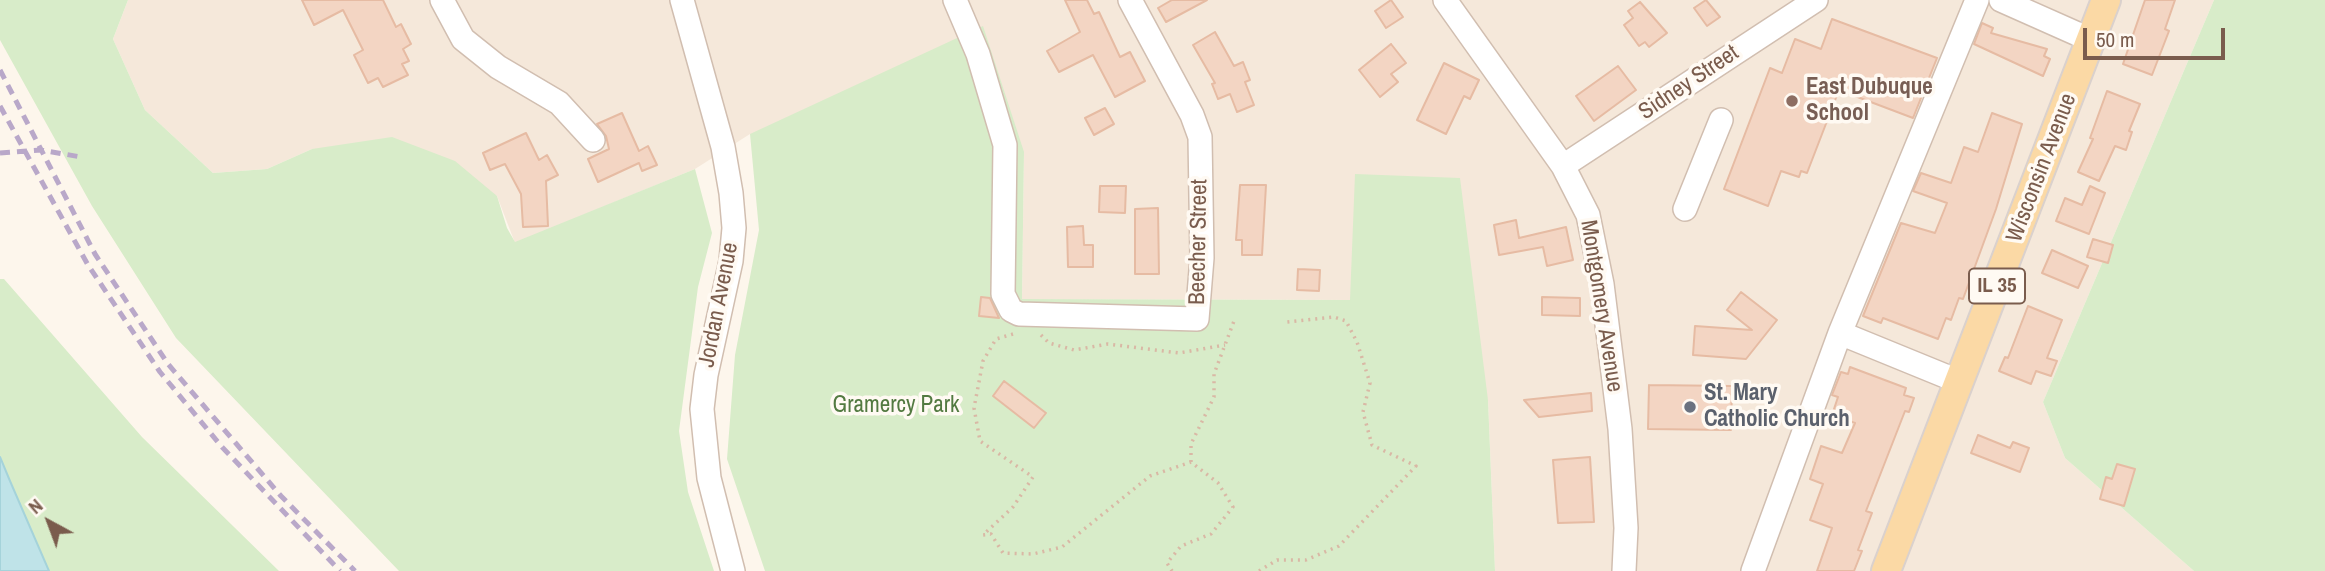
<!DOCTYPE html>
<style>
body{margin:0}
#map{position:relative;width:2325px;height:571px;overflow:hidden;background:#fdf6ec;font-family:"Archivo Narrow",sans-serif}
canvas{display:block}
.north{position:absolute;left:14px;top:487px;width:70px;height:70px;-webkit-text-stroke:5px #fffaf3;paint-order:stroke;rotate:319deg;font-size:19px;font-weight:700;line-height:28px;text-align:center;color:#7a5c4d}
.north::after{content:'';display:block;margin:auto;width:24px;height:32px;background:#7a5c4d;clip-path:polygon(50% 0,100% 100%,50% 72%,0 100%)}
.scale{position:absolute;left:2083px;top:28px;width:142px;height:32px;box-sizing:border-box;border:4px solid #7a5c4d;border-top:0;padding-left:9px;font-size:21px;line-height:24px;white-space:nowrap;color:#7a5c4d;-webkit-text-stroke:5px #fffaf3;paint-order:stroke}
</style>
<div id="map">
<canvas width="2325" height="571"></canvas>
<div class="north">N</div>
<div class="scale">50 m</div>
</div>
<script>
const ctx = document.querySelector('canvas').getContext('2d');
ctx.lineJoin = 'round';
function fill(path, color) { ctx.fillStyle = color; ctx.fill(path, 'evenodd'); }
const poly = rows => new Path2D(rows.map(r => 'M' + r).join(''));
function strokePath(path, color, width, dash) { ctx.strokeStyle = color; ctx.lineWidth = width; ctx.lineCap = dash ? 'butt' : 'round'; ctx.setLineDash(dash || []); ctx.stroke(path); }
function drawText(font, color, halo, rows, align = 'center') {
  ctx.font = font + ' "Archivo Narrow",sans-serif'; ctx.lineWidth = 7; ctx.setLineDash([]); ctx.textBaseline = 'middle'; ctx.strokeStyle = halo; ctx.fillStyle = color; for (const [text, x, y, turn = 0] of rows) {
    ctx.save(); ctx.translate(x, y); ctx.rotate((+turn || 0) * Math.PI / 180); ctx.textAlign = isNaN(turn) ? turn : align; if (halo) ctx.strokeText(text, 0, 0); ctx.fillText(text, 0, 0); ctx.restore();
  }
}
const residential = poly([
 [128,0,2214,0,2043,402,2065,458,2194,571,1495,571,1488,400,1356,174,1351,300,1022,299,1024,152,750,134,695,169,515,243,497,196,312,149,267,169,213,173,145,110,113,39]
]);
const green = poly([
 [0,0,128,0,113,39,145,110,213,173,267,169,312,149,392,137,455,161,497,196,507,228,515,242,695,169,712,233,698,287,679,431,688,492,714,571,399,571,176,338,92,206,0,40],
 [2214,0,2325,0,2325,571,2194,571,2065,458,2043,402],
 [983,26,1024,152,1022,299,1350,300,1355,174,1460,178,1488,400,1495,571,765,571,727,459,735,355,759,230,750,134],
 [0,279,4,279,142,437,279,571,49,571,0,457]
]);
const water = poly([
 [0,457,10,481,49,571,0,571,0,457]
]);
const building = poly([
 [302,0,383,0,396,27,401,24,411,44,403,49,409,61,402,64,408,75,383,87,378,78,368,83,354,55,363,50,343,10,314,25,302,0],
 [1065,0,1087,0,1094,14,1099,12,1120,57,1130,52,1145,81,1115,97,1093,55,1059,72,1047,51,1080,32,1065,0],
 [1172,0,1207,0,1166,22,1158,8,1172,0],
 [1391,0,1403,17,1386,28,1375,11,1391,0],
 [1706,0,1720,17,1707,26,1694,8,1706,0],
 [2145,0,2175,0,2165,29,2169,31,2152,75,2123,64,2145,0],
 [1640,2,1667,33,1649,47,1645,42,1639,46,1624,25,1633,18,1628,11,1640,2],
 [1832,19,1937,58,1913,118,1839,90,1807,173,1801,171,1799,177,1781,171,1768,206,1724,189,1770,68,1782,73,1795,39,1821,49,1832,19],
 [1982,23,1993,28,1991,33,2047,49,2044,56,2050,59,2043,76,1974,44,1982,23],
 [1215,32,1234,66,1243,62,1250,80,1245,82,1254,105,1237,112,1230,94,1218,99,1212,84,1215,83,1193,45,1215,32],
 [1391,44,1406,63,1391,74,1398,82,1380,97,1359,70,1391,44],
 [1444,63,1479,80,1470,99,1464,96,1446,134,1417,120,1444,63],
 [1618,66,1636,90,1594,121,1576,96,1618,66],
 [2107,91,2140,104,2129,131,2132,132,2126,150,2115,146,2099,181,2078,172,2093,139,2090,138,2107,91],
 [1105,108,1114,124,1094,135,1085,118,1105,108],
 [622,113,639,151,648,146,657,165,642,171,639,163,598,182,588,159,609,149,606,136,597,124,622,113],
 [1992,113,2022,124,1996,209,1963,299,1959,298,1951,320,1946,318,1938,339,1883,318,1881,323,1863,316,1901,223,1935,233,1947,203,1913,191,1921,173,1951,183,1964,147,1978,152,1992,113],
 [526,133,539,160,547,155,558,175,546,181,548,226,523,227,521,194,505,164,490,170,483,153,526,133],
 [1240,185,1266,185,1262,255,1242,255,1242,240,1236,240,1240,185],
 [1100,186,1126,186,1125,213,1099,212,1100,186],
 [2090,186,2105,193,2089,234,2056,221,2065,198,2082,205,2090,186],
 [1158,208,1159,274,1135,274,1135,209,1158,208],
 [1516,220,1519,238,1566,227,1573,260,1547,266,1543,247,1499,255,1494,225,1516,220],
 [1083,226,1084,245,1093,245,1093,267,1068,267,1067,227,1083,226],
 [2093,239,2113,245,2108,263,2087,257,2093,239],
 [2052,250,2088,266,2078,288,2042,273,2052,250],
 [1298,269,1320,270,1319,291,1297,290,1298,269],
 [1741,292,1777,320,1746,359,1693,355,1695,326,1752,330,1727,310,1741,292],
 [981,297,990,298,999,318,979,316,981,297],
 [1542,297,1580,298,1580,316,1542,315,1542,297],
 [2028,306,2062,320,2047,358,2057,361,2051,376,2036,371,2031,384,1999,371,2005,357,2008,358,2028,306],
 [1850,367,1906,388,1904,395,1914,398,1909,412,1905,411,1866,511,1872,513,1858,550,1862,551,1854,571,1817,571,1832,528,1810,520,1823,484,1810,479,1821,446,1842,453,1855,423,1832,415,1838,397,1832,395,1841,372,1848,374,1850,367],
 [1004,381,1046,413,1034,428,993,396,1004,381],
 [1649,385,1732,386,1731,430,1648,429,1649,385],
 [1591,393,1592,411,1539,417,1524,400,1591,393],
 [1978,435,2010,448,2013,442,2029,448,2020,472,1971,453,1978,435],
 [1590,457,1594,522,1558,523,1553,460,1590,457],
 [2117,464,2135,469,2124,506,2100,499,2106,477,2112,479,2117,464]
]);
const path = poly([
 [1013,334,996,339,983,361,974,408,980,441,1033,477,1013,507,983,535,991,534,1003,553,1033,554,1062,547,1150,476,1191,462,1218,483,1233,507,1211,534,1181,546,1167,563,1172,571],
 [1041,335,1049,343,1074,350,1108,344,1179,353,1225,345],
 [1191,462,1191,444,1214,397,1214,374,1234,321],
 [1259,571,1277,560,1306,560,1339,546,1416,466,1372,445,1363,412,1370,383,1357,342,1346,321,1334,317,1287,322]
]);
const minor = poly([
 [442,0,463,39,498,67,559,103,593,140],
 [682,0,723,147,731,193,734,228,731,261,706,375,702,409,709,478,733,571],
 [955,0,978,54,1005,145,1003,294,1011,310,1019,314,1197,319,1202,258,1200,137,1192,115,1130,0],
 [1445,0,1563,166,1588,215,1602,284,1620,429,1626,528,1624,571],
 [2001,0,2091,40],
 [1563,166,1816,0],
 [1685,209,1721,120],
 [1840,333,1960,382],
 [1753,571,1840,333,1977,0]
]);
const major = poly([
 [1886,571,2106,0]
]);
const rail = poly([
 [0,70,95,254,168,364,281,496,355,571],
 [0,106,88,265,160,372,222,447,340,571],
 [0,153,41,150,81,157]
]);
const markers = [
 [1792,101,7,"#8d6e63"],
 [1690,407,7,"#6b7280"]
];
const shields = [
 [1997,286,56]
];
const shieldNames = [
 ["IL 35",1997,286]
];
const streetNames = [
 ["Sidney Street",1689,83,-34],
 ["Wisconsin Avenue",2042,168,-69],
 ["Beecher Street",1199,242,-89],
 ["Jordan Avenue",719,305,-79],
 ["Montgomery Avenue",1601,306,81]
];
const educationNames = [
 ["East Dubuque",1806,88],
 ["School",1806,114]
];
const worshipNames = [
 ["St. Mary",1704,394],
 ["Catholic Church",1704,420]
];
const parkNames = [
 ["Gramercy Park",896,406]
];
fill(residential, '#f5e8da');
fill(green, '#d8ecc9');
fill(water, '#bfe3e8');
strokePath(water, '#a5d3da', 2);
fill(building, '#f3d5c3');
strokePath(building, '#e6bba3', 2);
strokePath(minor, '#d1beb0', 26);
strokePath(major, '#dad1cd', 32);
strokePath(path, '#d9b8a5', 3.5, [2, 5]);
strokePath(minor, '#fff', 23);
strokePath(major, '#fbd9a5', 28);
strokePath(rail, '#b9a8c9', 5, [10, 7]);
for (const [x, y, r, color] of markers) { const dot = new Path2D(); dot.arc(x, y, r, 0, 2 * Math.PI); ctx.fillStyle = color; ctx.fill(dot); strokePath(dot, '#fffaf3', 2.5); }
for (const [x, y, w] of shields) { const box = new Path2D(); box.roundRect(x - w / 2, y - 17.5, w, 35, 5); ctx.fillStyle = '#fffaf3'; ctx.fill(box); strokePath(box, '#7a5c4d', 2); }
drawText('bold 21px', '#7a5c4d', null, shieldNames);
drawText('23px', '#7a5c4d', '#fffaf3', streetNames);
drawText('bold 23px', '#785e54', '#fffaf3', educationNames, 'left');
drawText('bold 23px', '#5b616d', '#fffaf3', worshipNames, 'left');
drawText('23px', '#537a41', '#fffaf3', parkNames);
</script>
